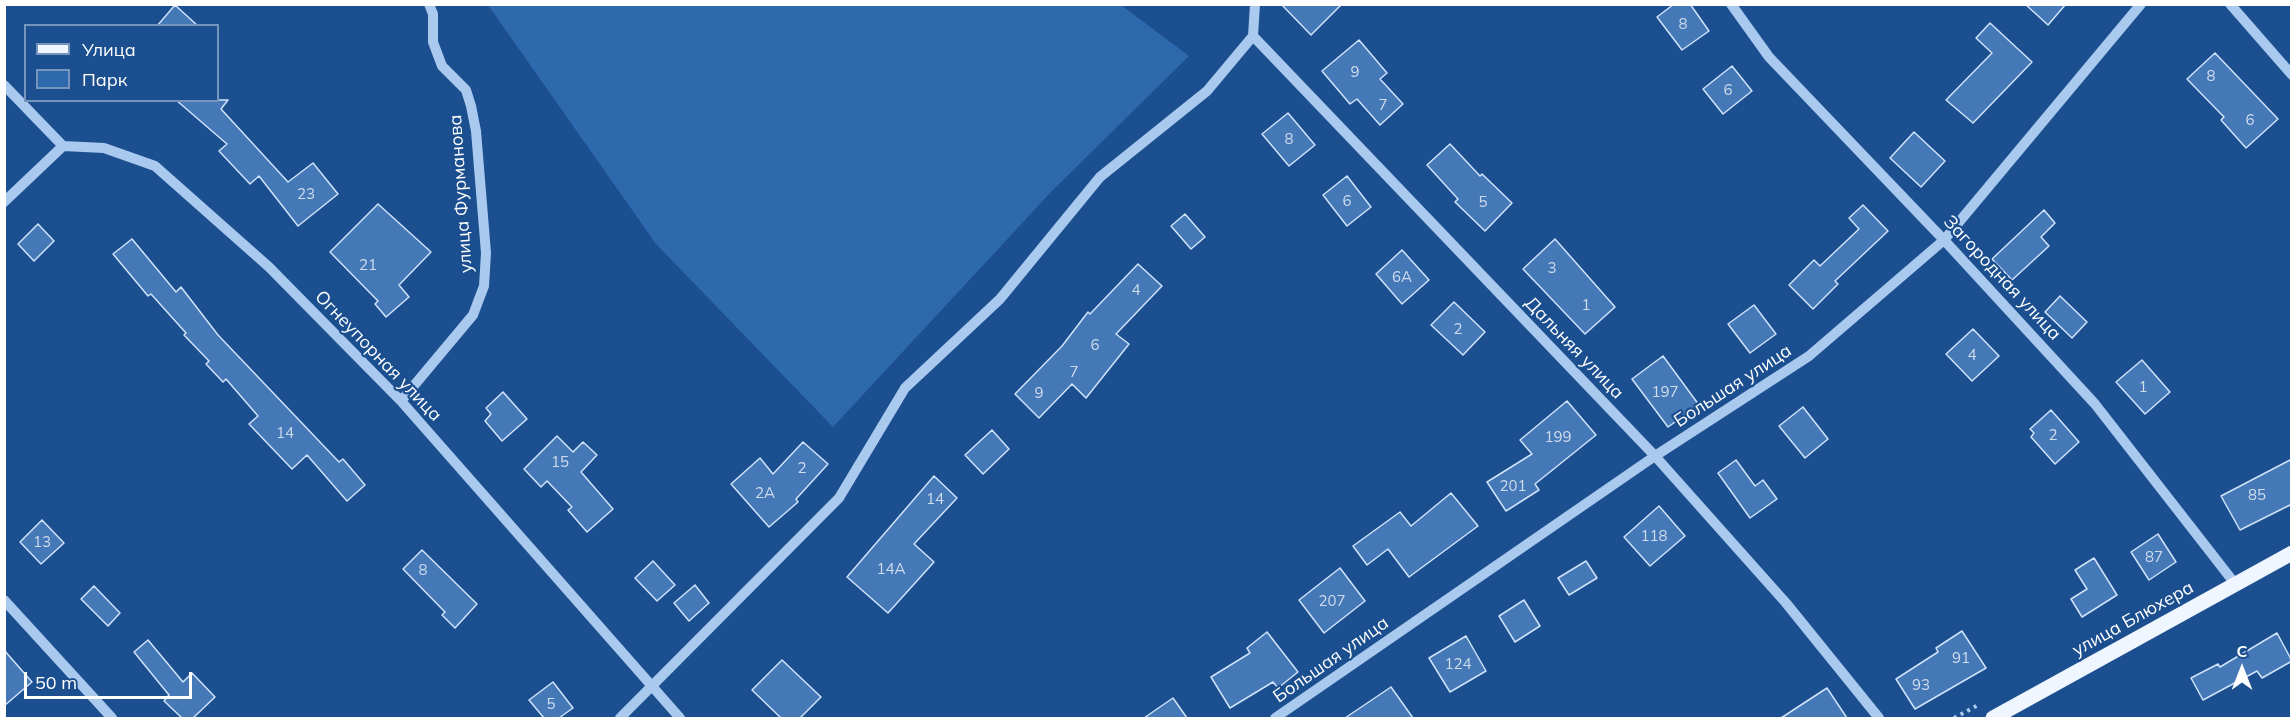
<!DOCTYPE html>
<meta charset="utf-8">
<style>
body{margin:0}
#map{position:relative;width:2296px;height:723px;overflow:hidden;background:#1b4f8f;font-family:Mulish,sans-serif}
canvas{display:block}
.frame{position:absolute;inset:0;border:6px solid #fff;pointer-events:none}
.legend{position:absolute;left:24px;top:24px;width:195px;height:78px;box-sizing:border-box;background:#1b4f8f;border:2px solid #7695bc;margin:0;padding:8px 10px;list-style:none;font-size:18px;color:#fff}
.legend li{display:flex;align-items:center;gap:12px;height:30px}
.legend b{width:30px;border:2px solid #7695bc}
.north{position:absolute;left:2212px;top:639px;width:60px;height:60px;-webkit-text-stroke:4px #1b4f8f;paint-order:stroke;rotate:0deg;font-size:16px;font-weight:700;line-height:24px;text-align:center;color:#fff}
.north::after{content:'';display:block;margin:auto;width:21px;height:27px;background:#fff;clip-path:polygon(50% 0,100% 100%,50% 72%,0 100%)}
.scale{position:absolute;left:24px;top:672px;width:168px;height:27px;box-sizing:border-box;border:3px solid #fff;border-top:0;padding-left:8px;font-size:18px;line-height:21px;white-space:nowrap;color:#fff;-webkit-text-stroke:4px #1b4f8f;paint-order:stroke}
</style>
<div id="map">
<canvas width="2296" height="723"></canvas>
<div class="frame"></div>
<ul class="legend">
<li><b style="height:8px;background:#f0f6ff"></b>Улица</li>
<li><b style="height:16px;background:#2e69ad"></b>Парк</li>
</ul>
<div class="north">С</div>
<div class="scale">50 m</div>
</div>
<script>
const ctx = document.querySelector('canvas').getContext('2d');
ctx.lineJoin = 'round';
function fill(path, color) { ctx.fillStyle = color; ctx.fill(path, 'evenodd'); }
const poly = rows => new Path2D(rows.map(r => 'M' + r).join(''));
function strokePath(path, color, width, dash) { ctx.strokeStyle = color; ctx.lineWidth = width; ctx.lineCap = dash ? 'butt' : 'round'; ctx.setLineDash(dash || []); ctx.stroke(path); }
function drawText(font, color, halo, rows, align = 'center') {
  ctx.font = font + ' Mulish,sans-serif'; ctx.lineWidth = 4.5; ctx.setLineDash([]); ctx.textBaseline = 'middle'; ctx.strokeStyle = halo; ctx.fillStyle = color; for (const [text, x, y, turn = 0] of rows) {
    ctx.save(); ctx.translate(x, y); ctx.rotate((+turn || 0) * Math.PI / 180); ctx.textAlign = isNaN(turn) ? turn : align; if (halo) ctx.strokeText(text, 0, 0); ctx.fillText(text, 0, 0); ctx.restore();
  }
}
const green = poly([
 [488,5,1121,5,1189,56,1051,192,833,427,656,244]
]);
const building = poly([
 [1281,4,1342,4,1311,35,1281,4],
 [1674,4,1690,4,1709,31,1682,50,1657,17,1674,4],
 [2025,4,2066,4,2048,25,2025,4],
 [175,5,198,26,157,26,175,5],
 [1990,23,2032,62,1973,123,1946,100,1992,53,1976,38,1990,23],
 [1359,40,1387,73,1380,79,1403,104,1380,125,1357,99,1350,104,1322,71,1359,40],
 [2215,53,2278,119,2246,148,2221,120,2224,117,2187,79,2215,53],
 [1732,66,1752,91,1723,114,1703,89,1732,66],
 [176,100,228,100,221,109,288,182,313,163,338,194,298,226,259,176,250,184,219,151,227,144,176,100],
 [1288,113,1315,145,1289,166,1262,134,1288,113],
 [1914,132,1945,161,1921,187,1890,158,1914,132],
 [1450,144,1480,176,1482,174,1512,203,1485,231,1455,202,1458,199,1427,165,1450,144],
 [1347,176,1371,207,1347,226,1323,195,1347,176],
 [378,204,431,252,399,285,409,297,386,317,375,304,378,301,330,252,378,204],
 [1863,205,1888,231,1835,281,1838,284,1813,309,1789,285,1814,260,1820,266,1859,229,1849,218,1863,205],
 [2044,210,2055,223,2041,237,2049,246,2012,280,1992,259,2044,210],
 [1185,214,1205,237,1191,249,1171,226,1185,214],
 [38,224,54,241,34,261,18,244,38,224],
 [132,239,176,292,181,287,218,335,339,462,343,459,365,485,347,501,307,455,292,469,249,424,258,416,226,379,223,382,206,364,209,361,184,335,186,333,151,294,148,296,113,254,132,239],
 [1555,239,1615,307,1585,334,1523,269,1555,239],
 [1402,250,1429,280,1402,304,1376,274,1402,250],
 [1138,264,1162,286,1116,334,1129,344,1086,398,1072,384,1039,418,1015,394,1062,346,1088,312,1090,314,1138,264],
 [2060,296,2087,322,2072,338,2045,312,2060,296],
 [1454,302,1485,332,1463,355,1431,325,1454,302],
 [1754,305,1776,334,1750,353,1728,324,1754,305],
 [1973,329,1999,356,1972,381,1946,354,1973,329],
 [1663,356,1699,405,1668,427,1632,379,1663,356],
 [2142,360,2170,392,2145,414,2116,382,2142,360],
 [503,392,527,419,502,441,485,421,491,414,486,408,503,392],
 [1567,401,1596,435,1535,484,1539,490,1506,511,1487,482,1532,454,1520,440,1567,401],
 [1803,407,1828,439,1805,458,1779,426,1803,407],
 [2051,410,2079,442,2055,464,2031,437,2034,433,2030,429,2051,410],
 [992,430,1009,449,983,474,965,455,992,430],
 [557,436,573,452,583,442,597,455,581,472,613,509,587,532,568,510,572,507,547,481,541,487,524,469,557,436],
 [803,442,828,464,796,499,798,502,769,527,731,484,760,458,773,474,803,442],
 [2292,459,2292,504,2240,530,2221,496,2292,459],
 [1736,460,1755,486,1763,480,1777,499,1750,518,1718,473,1736,460],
 [934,476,957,498,914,544,934,562,888,613,847,577,934,476],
 [1451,493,1478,526,1409,577,1388,549,1367,565,1353,546,1400,512,1411,526,1451,493],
 [1659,506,1685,536,1650,566,1624,537,1659,506],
 [42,520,64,543,41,564,20,542,42,520],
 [2158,534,2176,562,2149,580,2131,552,2158,534],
 [422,550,477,604,455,628,442,615,445,612,403,569,422,550],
 [2094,558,2117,595,2082,617,2071,599,2087,589,2075,570,2094,558],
 [653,561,675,585,657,601,635,578,653,561],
 [1586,561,1597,578,1569,595,1558,578,1586,561],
 [1340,568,1365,601,1324,633,1299,600,1340,568],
 [695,585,709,603,689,621,674,603,695,585],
 [94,586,120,613,108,626,81,599,94,586],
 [1524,600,1540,626,1515,642,1499,616,1524,600],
 [1962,631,1986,668,1915,709,1896,679,1938,652,1936,648,1962,631],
 [1267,632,1298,672,1278,688,1273,682,1230,708,1211,677,1250,653,1247,648,1267,632],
 [2277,633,2292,661,2262,678,2257,671,2203,700,2191,678,2218,664,2220,667,2277,633],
 [1466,636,1486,671,1450,692,1429,658,1466,636],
 [148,640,183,682,192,673,215,697,193,718,182,718,164,701,169,695,134,652,148,640],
 [4,650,32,682,4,706,4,650],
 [782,660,821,697,800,718,781,718,752,690,782,660],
 [553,682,573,708,559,718,544,718,529,700,553,682],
 [1391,687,1413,718,1345,718,1391,687],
 [1827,688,1847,718,1781,718,1827,688],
 [1173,698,1187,718,1144,718,1173,698]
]);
const path = poly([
 [1954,718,1980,704]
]);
const minor = poly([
 [1255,4,1253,36,1655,456,1786,603,1879,718],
 [1731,4,1769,57,1944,240,2095,404,2236,585],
 [2230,4,2292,75],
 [4,85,63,146,104,148,155,166,269,267,401,401,680,718],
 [4,202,63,146],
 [401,401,473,315,484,286,486,253,476,131,471,106,466,90,442,66,433,42,433,14,429,4],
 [4,600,112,718],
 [620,718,839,498,905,388,1000,299,1100,177,1207,91,1253,36],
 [1275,718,1655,456,1809,356,1944,240,2141,4]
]);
const major = poly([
 [1993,718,2292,553]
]);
const numberNames = [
 ["8",1683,24],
 ["9",1355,72],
 ["8",2211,76],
 ["6",1728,90],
 ["7",1383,105],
 ["6",2250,120],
 ["8",1289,139],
 ["23",306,194],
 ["6",1347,201],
 ["5",1483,202],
 ["21",368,265],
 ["3",1552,268],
 ["6А",1402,277],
 ["4",1136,290],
 ["1",1586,305],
 ["2",1458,329],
 ["6",1095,345],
 ["4",1972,355],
 ["7",1074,372],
 ["1",2143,387],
 ["197",1665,392],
 ["9",1039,393],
 ["14",285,433],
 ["2",2053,435],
 ["199",1558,437],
 ["15",560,462],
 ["2",802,468],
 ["201",1513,486],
 ["2А",765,493],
 ["85",2257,495],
 ["14",935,499],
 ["118",1654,536],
 ["13",42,542],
 ["87",2154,557],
 ["14А",891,569],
 ["8",423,570],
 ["207",1332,601],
 ["91",1961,658],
 ["124",1458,664],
 ["93",1921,685],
 ["5",551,704]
];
const streetNames = [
 ["улица Фурманова",461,194,-94],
 ["Загородная улица",2002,278,47],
 ["Дальняя улица",1574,348,46],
 ["Огнеупорная улица",378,356,46],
 ["Большая улица",1733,386,-33],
 ["улица Блюхера",2133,619,-29],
 ["Большая улица",1331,660,-35]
];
fill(green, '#2e69ad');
fill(building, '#4478b7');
strokePath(building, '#cfe3fa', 1.5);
strokePath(path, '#a9c9ee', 4, [3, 4.5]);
strokePath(minor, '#a9c9ee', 10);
strokePath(major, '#f0f6ff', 15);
drawText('15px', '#d0dded', null, numberNames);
drawText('18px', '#fff', '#1b4f8f', streetNames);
</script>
